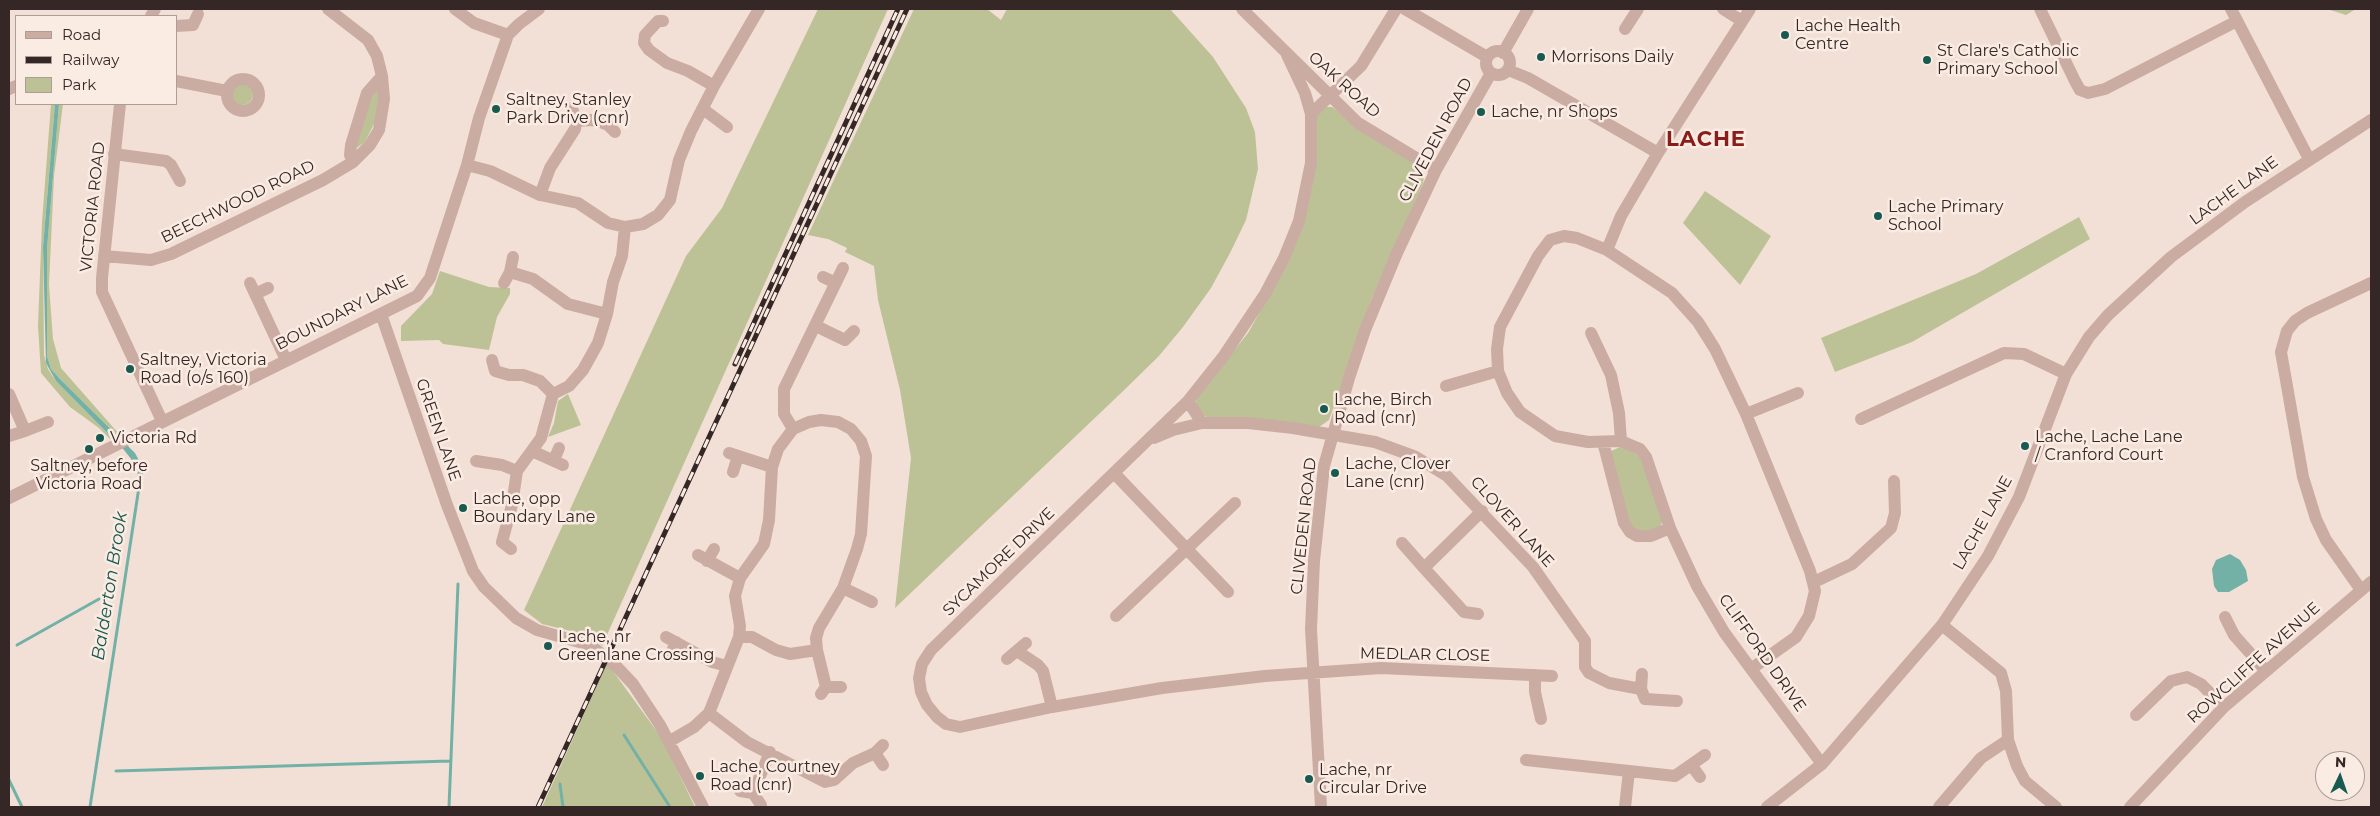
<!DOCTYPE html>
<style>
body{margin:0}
#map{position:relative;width:2380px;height:816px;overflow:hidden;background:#f2e0d6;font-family:Montserrat,sans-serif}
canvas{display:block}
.frame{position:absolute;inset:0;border:10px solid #352725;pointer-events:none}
.legend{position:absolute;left:15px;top:15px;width:162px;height:90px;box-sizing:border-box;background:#faebe3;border:1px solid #ab9d97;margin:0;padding:6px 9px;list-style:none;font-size:15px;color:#352725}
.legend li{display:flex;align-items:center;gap:10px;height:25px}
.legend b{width:25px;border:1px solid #ab9d97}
.north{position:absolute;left:2315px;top:751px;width:50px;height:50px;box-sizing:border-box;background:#faebe3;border:1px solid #ab9d97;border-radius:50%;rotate:3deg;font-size:14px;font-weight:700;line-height:20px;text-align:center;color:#352725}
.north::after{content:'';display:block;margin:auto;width:18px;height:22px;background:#185950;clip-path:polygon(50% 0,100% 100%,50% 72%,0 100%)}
</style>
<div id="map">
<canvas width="2380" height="816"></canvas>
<div class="frame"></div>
<ul class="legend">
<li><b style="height:6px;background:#cbaca2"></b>Road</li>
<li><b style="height:6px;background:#352725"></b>Railway</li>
<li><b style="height:14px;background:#bcc296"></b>Park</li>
</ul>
<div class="north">N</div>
</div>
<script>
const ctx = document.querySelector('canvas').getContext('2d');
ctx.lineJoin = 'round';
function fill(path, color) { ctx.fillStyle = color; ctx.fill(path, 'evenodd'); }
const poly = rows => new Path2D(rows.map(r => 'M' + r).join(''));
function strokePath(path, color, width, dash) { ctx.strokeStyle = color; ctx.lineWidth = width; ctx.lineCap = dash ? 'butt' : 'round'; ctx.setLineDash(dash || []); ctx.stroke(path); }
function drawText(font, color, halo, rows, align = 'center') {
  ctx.font = font + ' Montserrat,sans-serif'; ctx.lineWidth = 5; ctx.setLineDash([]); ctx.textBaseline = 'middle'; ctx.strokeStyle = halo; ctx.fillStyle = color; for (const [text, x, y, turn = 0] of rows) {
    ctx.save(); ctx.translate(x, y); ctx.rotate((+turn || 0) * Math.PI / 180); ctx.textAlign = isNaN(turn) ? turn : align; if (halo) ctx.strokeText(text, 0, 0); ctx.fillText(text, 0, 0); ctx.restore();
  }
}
const green = poly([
 [818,9,888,9,602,646,593,638,579,633,542,624,524,610,686,256,722,208],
 [914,9,987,9,1001,20,1007,9,1170,9,1213,57,1246,108,1255,132,1258,169,1246,220,1230,253,1211,288,1183,327,1158,357,1119,395,895,608,911,458,900,390,878,300,874,266,845,252,847,248,828,239,808,235],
 [2327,9,2356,9,2346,15],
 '231 94a11 11 0 1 1 22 0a11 11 0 1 1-22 0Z',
 [377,87,379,93,376,120,365,142,355,149,367,104],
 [51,104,55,104,43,247,44,355,48,369,56,381,112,438,110,439,99,428,70,407,41,373,38,326,42,222],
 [59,104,63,104,54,176,49,285,53,339,61,368,119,434,117,435,59,378,51,369,47,356,47,249],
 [1324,107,1332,107,1417,165,1424,176,1423,183,1371,300,1329,420,1319,427,1211,419,1200,414,1194,406,1198,396,1248,333,1278,280,1299,233,1317,113],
 [1705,191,1771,236,1740,285,1683,223],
 [2079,217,2090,239,1912,342,1835,372,1821,338,1976,274],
 [440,271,489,287,510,288,510,294,497,317,489,350,443,344,439,340,401,341,401,326,432,294],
 [568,394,581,425,548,437,554,423,558,401],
 [1620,447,1634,451,1643,462,1663,519,1660,528,1640,534,1628,525,1611,451],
 [607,663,661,737,695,807,542,807]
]);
const water = poly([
 [55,104,59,104,47,249,47,356,51,369,59,378,135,453,143,468,143,478,137,477,138,471,135,464,124,450,56,381,46,363,43,247],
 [2230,554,2240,560,2246,570,2248,581,2229,592,2218,592,2214,586,2212,569,2216,560]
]);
const stream = poly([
 [17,645,99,599],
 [624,735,670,807],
 [116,771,450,761],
 [9,780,22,807],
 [560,784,563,807],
 [90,807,141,474],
 [449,807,458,584]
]);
const minor = poly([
 [328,9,368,40,377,56,382,76,367,93,351,145,350,155,353,162],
 [455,9,474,23,508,35],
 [1242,9,1358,123,1436,170],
 [1405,9,1487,57],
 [1723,9,1742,21],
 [2040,9,2075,81,2080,90,2088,93,2105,89,2237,21],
 [2231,9,2309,159],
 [151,16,155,9],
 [663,21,658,21,645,35,644,43,649,50,667,63,688,71,714,86],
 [176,26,193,25,198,14],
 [1625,29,1638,9],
 '1486 63a12 12 0 1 1 24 0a12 12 0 1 1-24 0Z',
 [1503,53,1528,9],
 [1287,55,1305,93,1311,114,1311,163,1299,221,1284,258,1265,294,1223,357,1188,401,931,650,922,664,919,678,921,692,927,705,937,717,946,724,960,727,1052,707,1162,688,1265,676,1381,668,1552,676],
 [1508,70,1528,78,1658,153],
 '227 95a16 16 0 1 1 32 0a16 16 0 1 1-32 0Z',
 [176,81,227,91],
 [9,89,16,86],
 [120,104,102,278,102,292,162,421],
 [703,109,727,127],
 [1311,114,1361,66,1396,9],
 [576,121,592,120,600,122,608,125,615,132],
 [114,154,166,161,171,165,180,181],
 [467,165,490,171,540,195,578,203,608,223,625,227,643,224,658,215,670,200,679,160,691,131,714,86,759,9],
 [540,195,550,168,575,129,576,121,572,108],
 [1607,250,1621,216,1658,153,1750,9],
 [104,256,151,260,171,254,323,180,353,162,370,145,379,130,384,99,382,76],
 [510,272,533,279,568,304,607,314],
 [823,277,836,283],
 [250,283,286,360],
 [504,283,510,272,513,257],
 [255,294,268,288],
 [381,314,447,505,473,571,484,587,516,618,537,630,590,645,615,665,633,684,660,725,703,807],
 [816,326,845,340,854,331],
 [1591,333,1611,375,1619,413,1621,441],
 [492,360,495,371,509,375,523,375,540,381,553,394],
 [1446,386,1498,371],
 [9,394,25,431,48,422],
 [1188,401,1202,423],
 [1746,414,1798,393],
 [1861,419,2004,353,2024,354,2066,374],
 [793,429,784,414,784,389,843,268],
 [9,436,25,431],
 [1154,438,1173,430,1202,423,1248,423,1293,428,1375,442,1416,457,1447,476,1533,567,1585,641,1585,667,1589,673,1609,683,1641,689,1645,699,1677,701],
 [1603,442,1624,523,1630,532,1637,536,1651,536,1670,528],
 [532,451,563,465],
 [729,453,772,467],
 [554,460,559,448],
 [476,461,502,465,517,471,512,505,502,542,511,549],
 [517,471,541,438,553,394,569,386,583,370,598,343,607,314,613,282,622,256,625,227],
 [733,472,738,456],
 [1114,473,1228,592],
 [9,498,417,296,430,278,467,165,479,118,508,35,519,24,539,9],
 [1402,543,1424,568],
 [698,555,740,578],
 [707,561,714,549],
 [1814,582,1852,564,1891,528,1895,513,1894,481],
 [843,588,872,602],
 [2361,590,2326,540,2316,519,2303,477,2281,352,2287,331,2295,321,2307,313,2371,283],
 [1478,614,1464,612,1424,568,1482,511],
 [1116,616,1235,503],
 [2225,617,2234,635,2266,671],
 [1942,625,2001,673,2006,691,2008,740,2017,766,2025,781,2056,807],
 [666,637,712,662,727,666],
 [739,637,752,637,776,650,790,654,817,650],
 [1017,651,1038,665,1043,671,1052,707],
 [670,656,676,642],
 [1007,659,1026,643],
 [1751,669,1796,637,1809,616,1815,591,1810,571,1746,414,1715,349,1698,322,1672,293,1607,250,1577,238,1564,236,1550,240,1538,256,1500,327,1497,349,1498,371,1507,393,1520,412,1555,436,1588,442,1621,441,1640,449,1646,457,1670,528,1697,586,1724,632,1751,669,1822,764],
 [1535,675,1535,692,1541,719],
 [1641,689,1642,674],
 [821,694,826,687,841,687],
 [709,713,747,742,825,782,834,780,853,763,875,753,883,745],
 [2136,715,2171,681,2187,677,2201,684,2224,707],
 [670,741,694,727,709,713,739,637,740,626,735,596,740,578,764,544,769,520,772,467,778,449,793,429,809,422,821,420,838,422,851,429,861,441,866,456,861,534,857,549,843,588,819,628,816,638,817,650,826,687],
 [875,753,883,765],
 [1526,760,1629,771,1625,807],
 [1692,766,1700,777],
 [1629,771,1675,776,1705,755],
 [740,791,753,793],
 [761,805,753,793,770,752],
 [1321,807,1311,629,1314,561,1324,466,1349,378,1365,330,1397,253,1436,170,1491,73],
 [1767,807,1822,764,1942,625,1988,556,2019,497,2066,374,2089,337,2108,315,2171,257,2245,202,2371,120],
 [1939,807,1981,758,2008,740],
 [2130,807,2224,707,2371,582]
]);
const rail = poly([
 [735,364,898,9],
 [538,807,907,9]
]);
const markers = [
 [1785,35,5,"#185950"],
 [1541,57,5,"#185950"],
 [1927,60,5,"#185950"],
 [496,109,5,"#185950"],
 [1481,112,5,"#185950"],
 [1878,216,5,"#185950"],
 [130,369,5,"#185950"],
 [1324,409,5,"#185950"],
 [100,438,5,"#185950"],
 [2025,446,5,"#185950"],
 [89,449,5,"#185950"],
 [1335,473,5,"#185950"],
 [463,508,5,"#185950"],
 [548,646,5,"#185950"],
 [700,776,5,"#185950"],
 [1309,779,5,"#185950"]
];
const poiNames = [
 ["Lache Health",1795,26],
 ["Centre",1795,44],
 ["St Clare's Catholic",1937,51],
 ["Primary School",1937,69],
 ["Morrisons Daily",1551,57],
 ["Saltney, Stanley",506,100],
 ["Park Drive (cnr)",506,118],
 ["Lache, nr Shops",1491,112],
 ["Lache Primary",1888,207],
 ["School",1888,225],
 ["Saltney, Victoria",140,360],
 ["Road (o/s 160)",140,378],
 ["Lache, Birch",1334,400],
 ["Road (cnr)",1334,418],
 ["Lache, Lache Lane",2035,437],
 ["/ Cranford Court",2035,455],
 ["Victoria Rd",110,438],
 ["Lache, Clover",1345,464],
 ["Lane (cnr)",1345,482],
 ["Saltney, before",89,466,"center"],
 ["Victoria Road",89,484,"center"],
 ["Lache, opp",473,499],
 ["Boundary Lane",473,517],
 ["Lache, nr",558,637],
 ["Greenlane Crossing",558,655],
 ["Lache, Courtney",710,767],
 ["Road (cnr)",710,785],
 ["Lache, nr",1319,770],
 ["Circular Drive",1319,788]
];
const streetNames = [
 ["OAK ROAD",1344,85,42],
 ["CLIVEDEN ROAD",1436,140,-62],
 ["LACHE LANE",2234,191,-36],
 ["BEECHWOOD ROAD",238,202,-26],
 ["VICTORIA ROAD",93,207,-84],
 ["BOUNDARY LANE",342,313,-27],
 ["GREEN LANE",438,430,71],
 ["CLOVER LANE",1512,522,48],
 ["LACHE LANE",1983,523,-61],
 ["CLIVEDEN ROAD",1304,526,-84],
 ["SYCAMORE DRIVE",999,562,-44],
 ["CLIFFORD DRIVE",1762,653,55],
 ["MEDLAR CLOSE",1425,655,1],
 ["ROWCLIFFE AVENUE",2254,663,-42]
];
const waterNames = [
 ["Balderton Brook",110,586,-81]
];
const districtNames = [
 ["LACHE",1706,140]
];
fill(green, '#bcc296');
fill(water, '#73b1a7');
strokePath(stream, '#73b1a7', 3);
strokePath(minor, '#cbaca2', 12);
strokePath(rail, '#352725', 5);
strokePath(rail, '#faebe3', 3, [9]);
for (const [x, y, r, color] of markers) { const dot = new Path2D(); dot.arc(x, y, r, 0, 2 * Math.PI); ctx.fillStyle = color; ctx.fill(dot); strokePath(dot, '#faebe3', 2); }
drawText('16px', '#352725', '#faebe3', poiNames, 'left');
drawText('16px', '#352725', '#faebe3', streetNames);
drawText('italic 18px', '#185950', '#faebe3', waterNames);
ctx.letterSpacing = '1px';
drawText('bold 21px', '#891d19', '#faebe3', districtNames);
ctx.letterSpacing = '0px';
</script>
